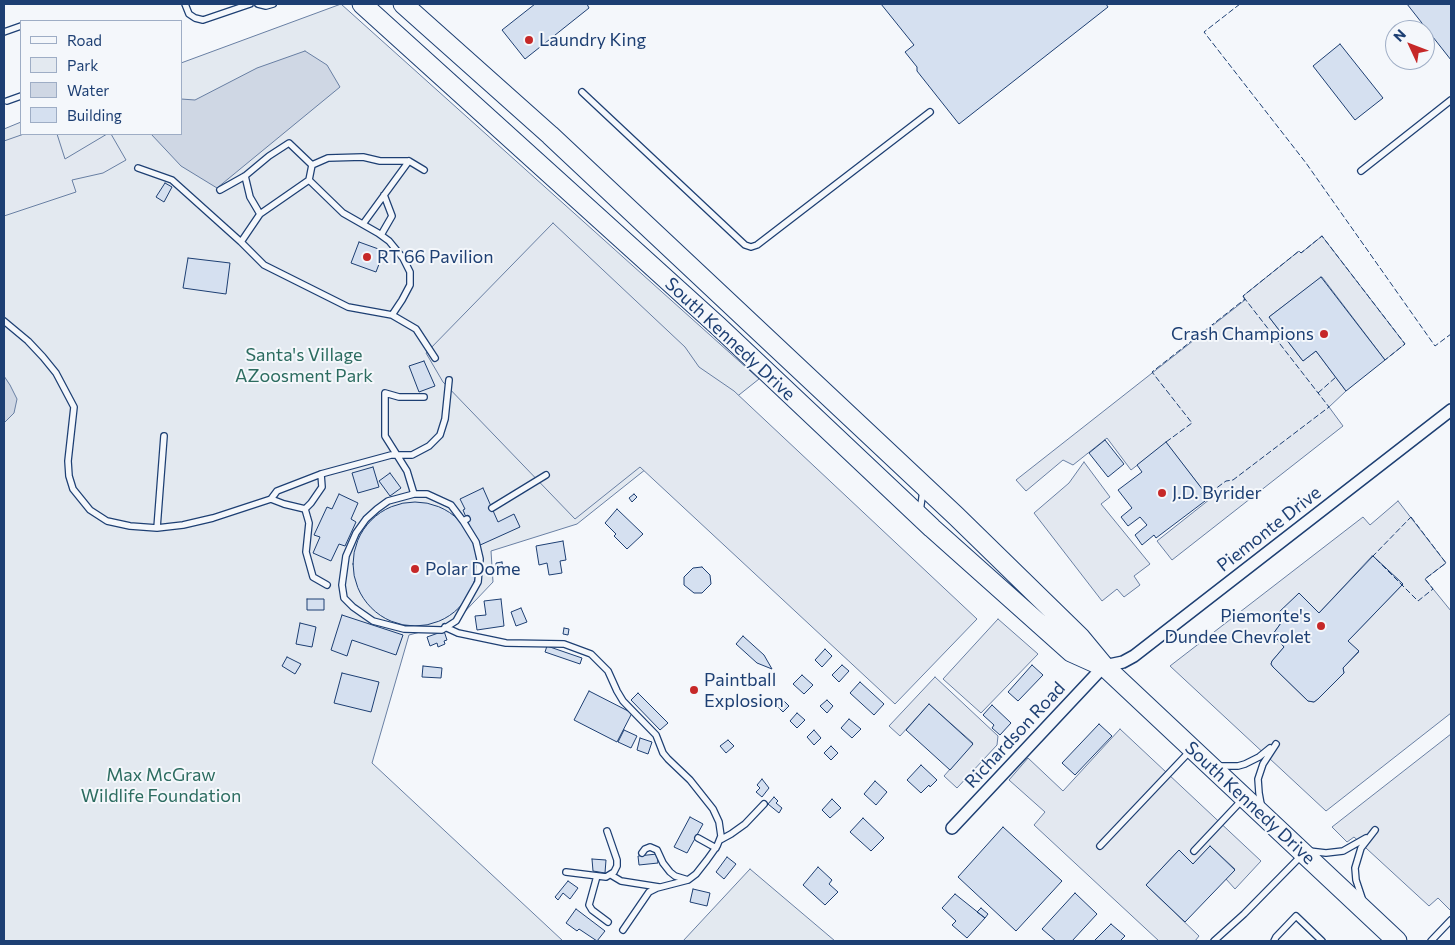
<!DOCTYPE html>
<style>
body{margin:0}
#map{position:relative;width:1455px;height:945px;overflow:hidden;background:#f4f7fb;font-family:Commissioner,sans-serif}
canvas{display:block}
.frame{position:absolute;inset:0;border:5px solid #1d3f73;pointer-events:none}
.legend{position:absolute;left:20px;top:20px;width:162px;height:115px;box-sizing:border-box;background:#f4f7fb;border:1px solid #9eadc5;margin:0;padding:6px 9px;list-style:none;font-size:15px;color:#1d3f73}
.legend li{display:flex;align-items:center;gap:10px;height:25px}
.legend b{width:25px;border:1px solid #9eadc5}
.north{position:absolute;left:1385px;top:20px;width:50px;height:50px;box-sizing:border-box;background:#f4f7fb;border:1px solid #9eadc5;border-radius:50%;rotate:313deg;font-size:14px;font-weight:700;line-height:20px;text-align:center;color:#1d3f73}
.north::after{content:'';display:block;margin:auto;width:18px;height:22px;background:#c62828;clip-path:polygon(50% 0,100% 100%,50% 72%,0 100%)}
</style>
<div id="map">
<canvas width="1455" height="945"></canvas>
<div class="frame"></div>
<ul class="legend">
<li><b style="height:6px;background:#f4f7fb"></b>Road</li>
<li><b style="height:14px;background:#e3e9f0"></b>Park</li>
<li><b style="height:14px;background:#cfd7e4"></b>Water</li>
<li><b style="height:14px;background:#d5e0f0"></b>Building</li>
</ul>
<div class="north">N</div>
</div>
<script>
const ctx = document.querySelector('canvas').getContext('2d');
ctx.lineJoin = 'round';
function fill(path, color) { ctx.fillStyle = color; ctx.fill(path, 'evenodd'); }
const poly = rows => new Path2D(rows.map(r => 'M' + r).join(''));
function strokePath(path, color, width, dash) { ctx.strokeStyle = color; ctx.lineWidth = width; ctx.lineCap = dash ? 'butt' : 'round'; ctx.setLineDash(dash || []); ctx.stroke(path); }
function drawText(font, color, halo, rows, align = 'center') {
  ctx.font = font + ' Commissioner,sans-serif'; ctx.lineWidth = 4; ctx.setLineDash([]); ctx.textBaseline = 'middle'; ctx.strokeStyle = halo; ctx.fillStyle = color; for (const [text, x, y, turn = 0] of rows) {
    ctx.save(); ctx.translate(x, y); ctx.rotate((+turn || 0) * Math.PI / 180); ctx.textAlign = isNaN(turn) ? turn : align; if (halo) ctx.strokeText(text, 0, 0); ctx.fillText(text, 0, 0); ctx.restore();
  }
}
const green = poly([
 [341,4,759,379,577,524,491,551,493,582,454,623,409,635,372,763,563,941,4,941,4,129,21,122,21,134,181,134,181,63,341,4],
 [750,869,835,941,683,941,750,869]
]);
const parking = poly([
 [24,134,57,134,65,159,107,134,111,134,126,160,103,173,72,180,76,192,4,216,4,141,24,134],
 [553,223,685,347,699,367,734,391,977,619,895,704,640,467,575,519,443,382,426,353,553,223],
 [1322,236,1405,344,1385,360,1322,277,1269,317,1303,361,1316,351,1346,391,1329,407,1343,426,1172,560,1157,541,1210,499,1166,443,1131,470,1107,438,1073,465,1063,460,1026,491,1016,480,1245,300,1243,296,1299,251,1301,253,1322,236],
 [1084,462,1110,497,1101,504,1150,564,1134,576,1140,585,1124,597,1117,589,1102,601,1034,513,1069,483,1084,462],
 [1398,501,1446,563,1425,579,1451,611,1451,713,1326,811,1170,666,1363,517,1370,525,1398,501],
 [1372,556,1403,584,1348,641,1359,652,1343,668,1344,673,1318,699,1314,702,1308,701,1273,667,1271,664,1272,661,1284,647,1273,634,1284,619,1279,613,1299,593,1319,613,1372,556],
 [998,619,1038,654,981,713,943,679,998,619],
 [935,677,998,736,997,745,957,788,944,776,973,743,929,704,900,736,889,726,935,677],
 [1120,729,1261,861,1235,889,1226,879,1235,869,1210,846,1193,864,1178,851,1146,885,1199,936,1195,941,1159,941,1034,825,1045,812,1009,780,1028,758,1063,791,1120,729],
 [1451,734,1451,911,1438,898,1429,906,1354,837,1347,842,1332,827,1451,734]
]);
const water = poly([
 [305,51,327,65,340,87,217,188,181,166,151,134,181,134,181,99,195,100,257,68,305,51],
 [4,376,10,385,17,399,14,413,4,423,4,376]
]);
const building = poly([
 [535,4,587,4,589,8,525,59,502,30,535,4],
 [881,4,1106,4,1108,7,959,124,917,71,917,67,905,52,914,45,881,4],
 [1407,4,1451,4,1451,60,1407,4],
 [1340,44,1383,98,1355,120,1313,66,1340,44],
 [165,183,172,187,164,202,156,197,165,183],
 [359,242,384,251,376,272,351,263,359,242],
 [188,258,230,263,226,294,183,288,188,258],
 [1321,277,1385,360,1346,391,1316,351,1303,361,1269,317,1321,277],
 [424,361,435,386,419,392,409,366,424,361],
 [1105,440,1124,464,1108,477,1089,453,1105,440],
 [1166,442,1209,498,1156,538,1154,535,1142,545,1135,535,1147,525,1140,517,1128,526,1121,517,1132,508,1118,490,1142,472,1137,465,1166,442],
 [373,467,379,487,358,493,352,473,373,467],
 [390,473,401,488,390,496,379,481,390,473],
 [483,488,498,522,514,514,520,527,478,546,463,510,465,509,460,499,483,488],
 [339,494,358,503,351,519,356,522,345,546,339,544,331,561,313,553,320,537,314,535,327,507,332,509,339,494],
 [634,494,637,497,632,502,629,498,634,494],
 '353 564a62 62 0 1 1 124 0a62 62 0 1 1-124 0Z',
 [617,509,643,534,627,549,614,536,616,534,605,523,617,509],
 [563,541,566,560,560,561,562,573,549,575,547,563,539,565,536,546,563,541],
 [1373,556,1403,584,1348,641,1359,651,1343,668,1344,673,1318,699,1314,702,1308,701,1273,667,1271,664,1272,661,1284,647,1273,634,1284,619,1278,613,1299,593,1319,613,1373,556],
 [502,562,503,568,496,569,496,563,502,562],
 [702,567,710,575,711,584,702,593,694,593,684,585,684,577,693,568,702,567],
 [307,599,324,599,324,610,307,610,307,599],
 [501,599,504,626,477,630,475,616,486,615,484,601,501,599],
 [521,608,527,622,516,626,511,612,521,608],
 [342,615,403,635,396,655,352,640,347,656,331,650,342,615],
 [300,623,316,627,312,647,296,644,300,623],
 [564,628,569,629,568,635,563,634,564,628],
 [444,631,447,640,444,641,445,644,438,647,437,643,430,646,427,637,444,631],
 [743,636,764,655,772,669,757,663,736,644,743,636],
 [547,646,582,658,580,664,545,652,547,646],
 [825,649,832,656,822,667,815,660,825,649],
 [287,657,301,664,295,674,282,666,287,657],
 [842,665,849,671,839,682,832,675,842,665],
 [1032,665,1043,675,1018,701,1008,692,1032,665],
 [423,666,442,668,441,678,422,677,423,666],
 [342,673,379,682,371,712,334,703,342,673],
 [802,675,813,685,804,694,793,684,802,675],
 [860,682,884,704,874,715,850,693,860,682],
 [589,691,632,713,617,742,574,720,589,691],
 [638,693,668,723,660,730,631,700,638,693],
 [781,698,789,706,783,712,775,704,781,698],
 [827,700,833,706,827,713,820,706,827,700],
 [929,704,973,744,950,770,906,730,929,704],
 [992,705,1011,723,1000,735,992,728,994,725,983,715,992,705],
 [797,713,805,720,797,728,790,721,797,713],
 [849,719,861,729,852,738,841,728,849,719],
 [1099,724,1112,736,1075,775,1062,763,1099,724],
 [624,730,637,736,631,748,618,742,624,730],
 [814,730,821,738,814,745,807,737,814,730],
 [640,738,652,742,648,754,637,750,640,738],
 [728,740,734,746,726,753,720,746,728,740],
 [831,746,838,753,831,760,824,753,831,746],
 [921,765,937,780,930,787,929,785,921,793,907,780,921,765],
 [762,779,769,788,762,797,756,792,760,788,757,785,762,779],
 [875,781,887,792,876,805,864,794,875,781],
 [774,797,778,801,776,803,782,808,779,813,768,804,774,797],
 [832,799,841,808,830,818,822,810,832,799],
 [690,817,703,824,687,853,674,847,690,817],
 [863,818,884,838,871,851,850,832,863,818],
 [1003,827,1062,881,1016,931,958,877,1003,827],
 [1210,846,1235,870,1185,922,1146,885,1179,850,1193,864,1210,846],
 [657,854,658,863,639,865,638,856,657,854],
 [727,857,736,864,724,879,716,872,727,857],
 [592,859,606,860,605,873,593,871,592,859],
 [818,867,832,880,829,884,838,892,825,905,803,885,818,867],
 [568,881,578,888,570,899,563,893,558,900,555,897,568,881],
 [693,889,710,893,707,906,690,902,693,889],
 [1075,893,1097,914,1072,941,1056,941,1042,929,1075,893],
 [955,894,985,918,967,938,952,925,956,921,942,908,955,894],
 [981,908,988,914,985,918,977,912,981,908],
 [576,909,605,931,597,941,579,929,577,931,566,923,576,909],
 [1111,924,1125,936,1120,941,1094,941,1111,924]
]);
const lane = poly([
 [185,4,189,14,195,18,203,20,250,4],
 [258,4,266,6,273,4],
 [4,32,21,26],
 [582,92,745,245,751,247,757,245,930,112],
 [7,101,21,96],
 [312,165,328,158,363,157,380,161,409,161,424,170],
 [138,168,172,180,241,242,264,265,348,307,392,315,416,329,435,358],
 [1361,171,1451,100],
 [245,176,250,197,260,214],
 [309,180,343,213,378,233,389,241,403,258,410,272,410,285,402,300,392,315],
 [220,190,245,176,269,156,289,143,312,165],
 [363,224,409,161],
 [381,235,392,216,384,195],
 [241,242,260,214,309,180,312,165],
 [4,321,28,341,43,357,56,373,74,407,68,461,69,476,73,489,90,510,107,521,130,526,157,528,183,525,213,518,271,499,277,491,321,474,391,455,412,455,429,446,440,435,445,419,449,380],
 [424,397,399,397,385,393,385,436,407,471,414,494,427,494,451,505,463,521,467,519],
 [414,494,388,501,377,509,366,519,356,533,346,556,342,585,344,598,353,607,373,621,404,629,442,630,456,621,478,582,480,559,476,542,463,521],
 [271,499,284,504,305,509],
 [492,508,546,475],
 [305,509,309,523,306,552,313,577,327,585],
 [305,509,311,503,322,487,321,474],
 [920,511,923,491],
 [157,528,164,436],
 [445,627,458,633,506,643,564,644,591,654,608,671,617,691,623,701,656,735,663,753,668,759,690,780,713,809,719,822,721,836,717,846,707,860,696,874,688,880,657,888,649,892,623,930],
 [1217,766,1238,766,1245,764,1259,757,1270,748],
 [1261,804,1259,793,1258,779,1263,764,1276,744],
 [698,838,716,848],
 [720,840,731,834,745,824,764,804],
 [1100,846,1191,750],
 [1194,851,1242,800],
 [1309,851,1326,853,1343,851,1366,838],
 [642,853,645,849,650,847,657,850,663,863,670,872,675,876,688,880],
 [566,872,606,877,614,872,617,866,617,860,607,831],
 [611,875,621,881,659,887],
 [597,876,589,905,592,910,608,922],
 [1363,901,1356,880,1355,868,1361,848,1375,830],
 [1214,941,1244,914,1302,855],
 [1274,941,1276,937,1296,916,1322,941],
 [1431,941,1451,920]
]);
const street = poly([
 [952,828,1104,666,1123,662,1134,656,1451,410]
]);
const primary = poly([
 [362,4,718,326,932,528,1071,652,1100,665],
 [403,4,550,135,956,516,1080,637,1104,666,1397,941]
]);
const fence = poly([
 [1240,4,1204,32,1306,163,1435,346,1451,334],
 [1245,299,1243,296,1299,251,1301,253,1322,236,1405,344,1385,360],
 [1318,393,1336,377],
 [1166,442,1192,423,1152,372,1245,299,1329,407,1233,480,1226,481,1207,495],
 [1411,517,1446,563,1425,579,1433,589,1418,601,1373,556,1411,517]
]);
const markers = [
 [529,40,5,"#c62828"],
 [367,257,5,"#c62828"],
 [1324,334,5,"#c62828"],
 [1162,493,5,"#c62828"],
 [415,569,5,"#c62828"],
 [1321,626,5,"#c62828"],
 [694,690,5,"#c62828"]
];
const poiNames = [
 ["Laundry King",539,40],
 ["RT 66 Pavilion",377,257],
 ["Crash Champions",1314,334,"right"],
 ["J.D. Byrider",1172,493],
 ["Polar Dome",425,569],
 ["Piemonte's",1311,616,"right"],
 ["Dundee Chevrolet",1311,637,"right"],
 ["Paintball",704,680],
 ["Explosion",704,701]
];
const streetNames = [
 ["South Kennedy Drive",730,339,43],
 ["Piemonte Drive",1269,529,-38],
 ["Richardson Road",1015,735,-47],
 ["South Kennedy Drive",1250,803,43]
];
const parkNames = [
 ["Santa's Village",304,355],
 ["AZoosment Park",304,376],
 ["Max McGraw",161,775],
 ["Wildlife Foundation",161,796]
];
fill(green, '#e3e9f0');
strokePath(green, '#687fa3', 1);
fill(parking, '#e3e8f0');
strokePath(parking, '#687fa3', 1);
fill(water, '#cfd7e4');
strokePath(water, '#687fa3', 1);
fill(building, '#d5e0f0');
strokePath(building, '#1d3f73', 1);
strokePath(lane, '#1d3f73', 8);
strokePath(street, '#1d3f73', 14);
strokePath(primary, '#1d3f73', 21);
strokePath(lane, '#f4f7fb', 5.5);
strokePath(street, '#f4f7fb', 11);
strokePath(primary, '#f4f7fb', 19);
strokePath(fence, '#1d3f73', 1, [6, 2.5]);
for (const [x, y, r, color] of markers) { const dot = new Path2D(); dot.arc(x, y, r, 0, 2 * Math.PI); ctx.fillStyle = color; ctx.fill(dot); strokePath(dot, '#f4f7fb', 2); }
drawText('18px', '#1d3f73', '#f4f7fb', poiNames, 'left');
drawText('18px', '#1d3f73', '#f4f7fb', streetNames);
drawText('18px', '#2c6c60', '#f4f7fb', parkNames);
</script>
